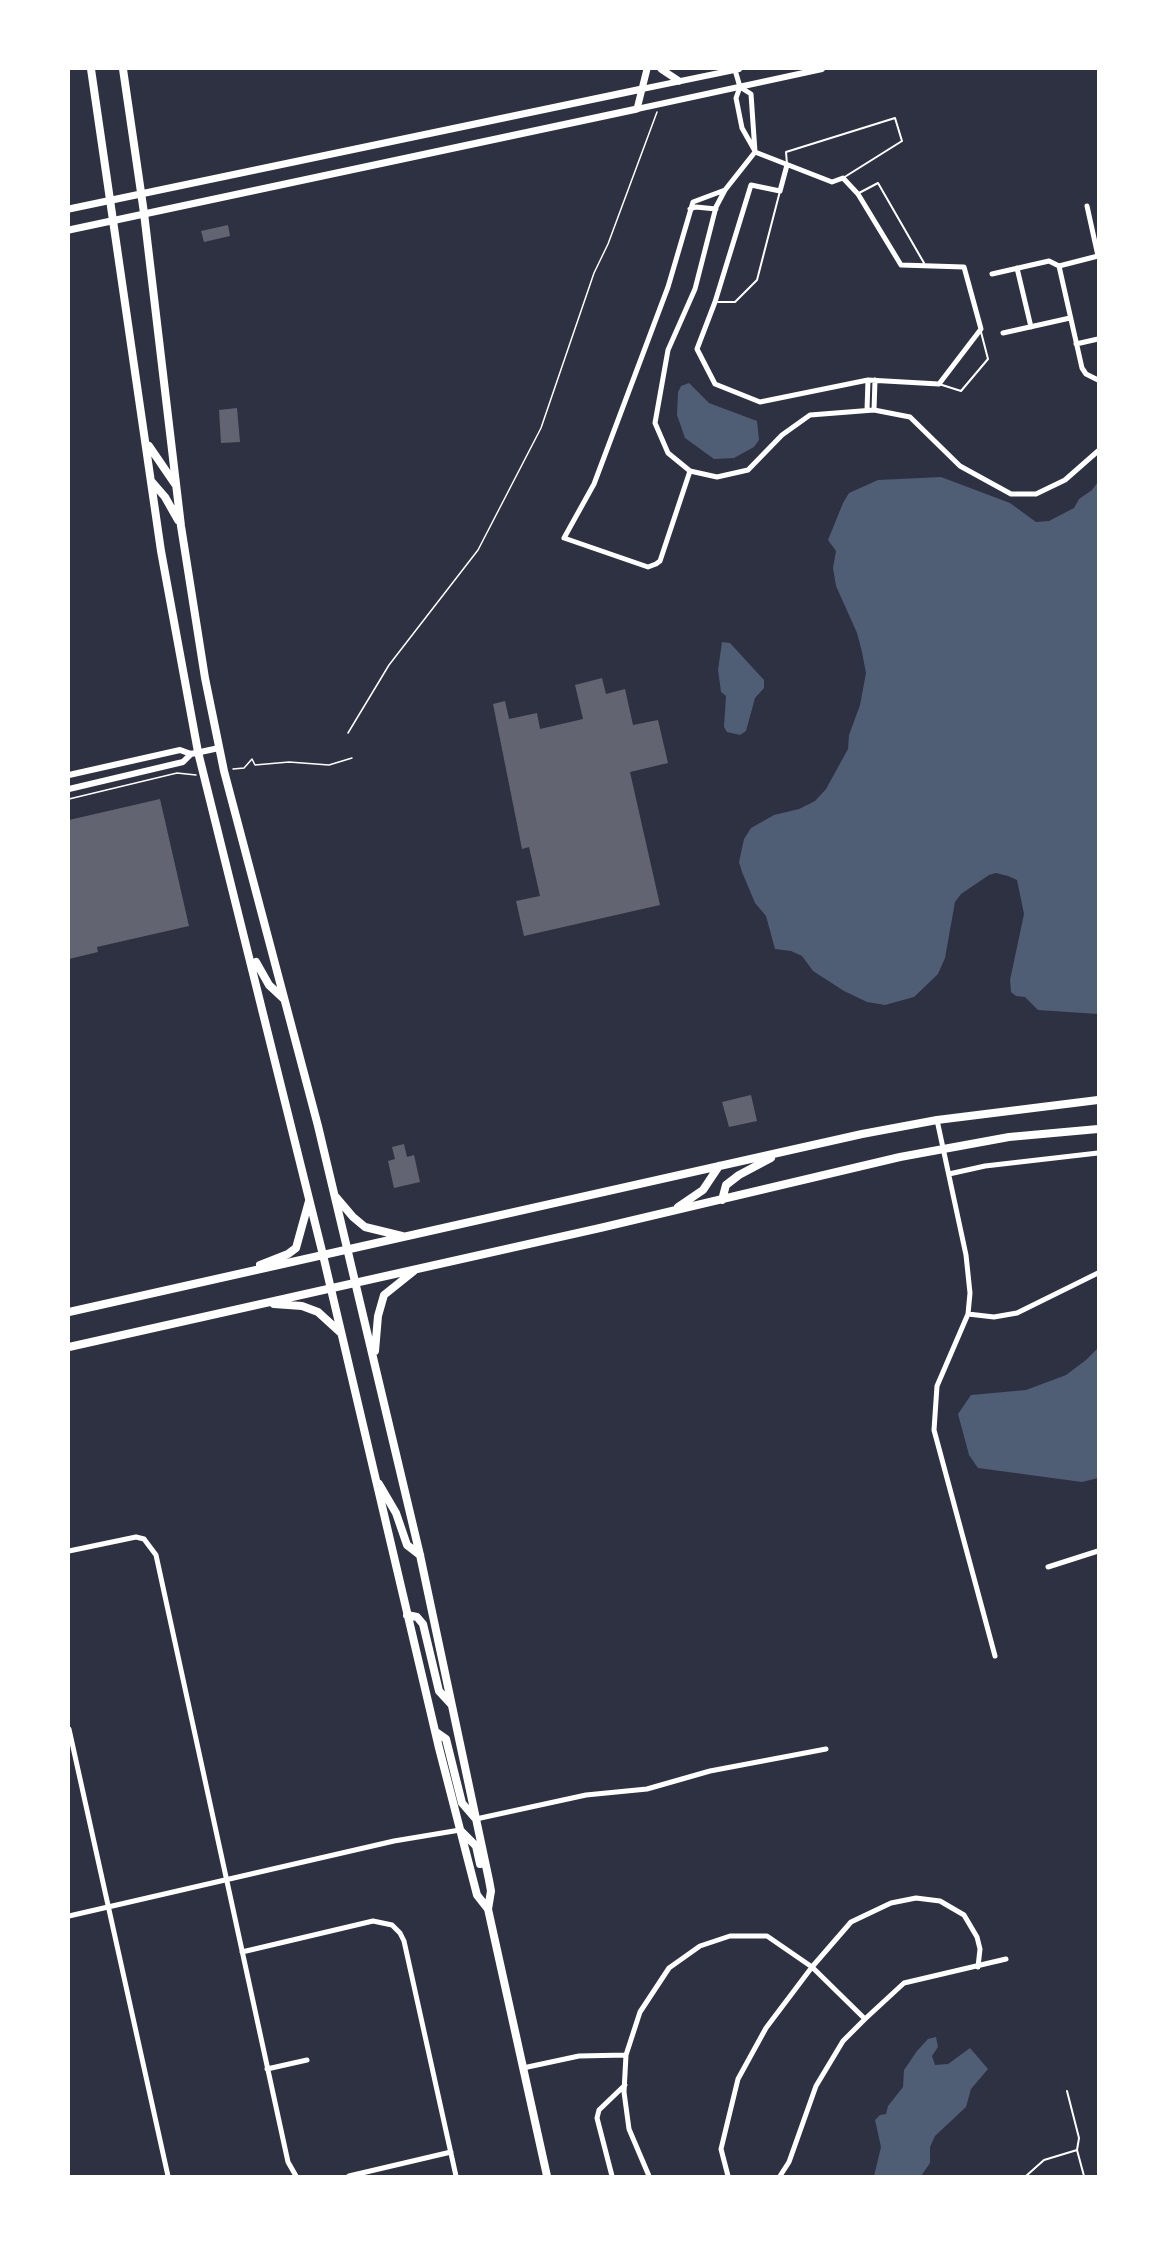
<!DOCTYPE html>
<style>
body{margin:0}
#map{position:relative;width:1167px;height:2245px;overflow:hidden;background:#2d3142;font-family:Commissioner,sans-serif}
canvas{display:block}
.frame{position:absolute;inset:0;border:70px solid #fff;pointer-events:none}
</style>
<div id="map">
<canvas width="1167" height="2245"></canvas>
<div class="frame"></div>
</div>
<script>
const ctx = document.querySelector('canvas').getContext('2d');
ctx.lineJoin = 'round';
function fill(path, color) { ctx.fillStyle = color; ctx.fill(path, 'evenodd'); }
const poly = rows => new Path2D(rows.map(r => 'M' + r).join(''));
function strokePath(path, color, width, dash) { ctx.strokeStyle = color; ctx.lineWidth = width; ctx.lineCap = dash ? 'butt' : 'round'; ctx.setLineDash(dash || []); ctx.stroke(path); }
const water = poly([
 [689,383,709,403,757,421,759,440,754,447,734,458,714,459,685,438,677,415,678,392,681,386],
 [941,477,1010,503,1036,522,1049,521,1074,508,1079,499,1092,490,1098,482,1098,1014,1038,1010,1025,997,1016,996,1011,992,1010,980,1024,914,1017,880,1008,876,996,873,989,875,961,894,955,902,945,958,938,974,914,997,885,1005,867,1002,844,991,813,971,802,956,791,951,775,949,766,916,755,903,742,872,739,862,744,839,751,828,774,815,799,809,815,801,826,789,848,749,849,735,860,705,866,673,862,652,857,633,836,586,833,568,836,551,828,540,843,503,849,493,878,480],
 [722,642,730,643,764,680,764,688,755,698,746,731,740,735,727,732,724,727,726,696,721,692,718,670],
 [1098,1348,1098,1478,1082,1482,978,1468,969,1455,958,1414,971,1395,1026,1390,1066,1375,1086,1360],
 [936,2037,938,2047,932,2056,935,2065,948,2064,970,2048,988,2069,971,2089,966,2107,935,2136,930,2147,930,2163,921,2176,874,2176,881,2147,875,2120,880,2115,886,2114,888,2106,903,2087,904,2070,917,2051,928,2039]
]);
const building = poly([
 [228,225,230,236,204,242,201,231],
 [237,408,240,442,221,443,219,410],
 [602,678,606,694,625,689,633,725,658,720,668,763,630,772,660,905,524,936,516,901,540,896,529,847,522,849,493,704,505,701,509,719,537,713,540,729,583,719,575,685],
 [160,799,189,926,97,947,98,952,69,959,69,820],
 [751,1095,757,1121,729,1127,722,1102],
 [404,1144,407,1157,414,1155,420,1182,394,1188,388,1161,395,1159,392,1147]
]);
const path = poly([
 [348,733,389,665,478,550,541,428,594,273,608,244,657,112],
 [233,769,244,768,252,759,255,765,289,762,329,765,352,758],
 [69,799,177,773,196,775]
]);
const service = poly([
 [787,164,786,152,895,118,902,141,843,178],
 [859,193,878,183,924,263],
 [718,302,735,302,757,280,780,191],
 [939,384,961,391,988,359,981,332],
 [1067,2091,1079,2138,1077,2150,1084,2176],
 [1026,2176,1044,2160,1077,2150]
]);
const minor = poly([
 [735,70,740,87,736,98,742,128,755,151],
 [740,87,751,94,755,152,725,190,716,207,695,289,668,350,655,423,668,453,690,471,717,477,748,470,782,435,810,415,874,410,910,417,960,466,1011,494,1036,494,1065,480,1098,451],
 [755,152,832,182,843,178,858,194,901,265,964,267,981,329,939,384,868,380,760,402,715,384,697,349,715,302,751,185,780,191,787,165],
 [1087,206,1098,256],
 [690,209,696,207,716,209],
 [1059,266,1082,368,1086,374,1098,380],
 [1017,268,1031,327],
 [992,274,1049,261,1059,266,1098,256],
 [1003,333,1070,318],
 [1076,344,1098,339],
 [867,410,868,380],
 [874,410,875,380],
 [690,471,660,561,656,564,648,567,564,538,594,484,668,287,693,202,725,190],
 [937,1120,966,1255,970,1293,968,1314,937,1386,934,1430,995,1656],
 [949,1174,985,1166,1098,1153],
 [968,1314,994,1317,1017,1313,1098,1273],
 [69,1551,136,1537,144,1539,156,1555,288,2162,296,2176],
 [1048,1567,1098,1551],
 [69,1729,168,2176],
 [476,1819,586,1795,647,1789,710,1771,826,1749],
 [69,1916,394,1841,460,1830],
 [242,1952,373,1921,392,1925,400,1933,404,1941,456,2176],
 [523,2068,579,2056,626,2055],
 [267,2069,307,2060],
 [349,2176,451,2152],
 [612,2176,597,2118,599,2110,625,2085],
 [649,2176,629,2129,624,2092,626,2055,640,2012,669,1968,700,1946,730,1936,767,1936,812,1967,865,2019],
 [728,2176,721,2149,738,2079,766,2028,812,1967,851,1922,891,1903,916,1898,940,1901,964,1915,977,1937,980,1949,978,1967],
 [780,2176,789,2162,816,2086,843,2041,865,2019,904,1983,1006,1959]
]);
const tertiary = poly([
 [642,89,739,69],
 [637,109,822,69],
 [69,775,180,750,191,754,219,748],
 [69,789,183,762,191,754]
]);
const secondary = poly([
 [661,69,679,81],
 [69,209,642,89],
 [69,230,637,109,647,69]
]);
const primary = poly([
 [91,69,161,551,198,752,323,1255,439,1748,477,1895,488,1909],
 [123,69,144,213,181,526,205,678,224,771,318,1126,420,1555,489,1880,491,1891,488,1909,547,2176],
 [149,446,175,484],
 [152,482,165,497,178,520],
 [256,962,269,985,284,999],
 [336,1197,353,1217,365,1227,402,1236],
 [722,1200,726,1185,739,1175,771,1158],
 [678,1207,703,1190,719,1166],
 [260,1265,288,1254,296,1248,309,1201],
 [274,1304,302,1306,318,1312,341,1333],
 [69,1312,862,1134,937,1120,1098,1100],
 [69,1347,600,1228,900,1157,1009,1137,1098,1129],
 [375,1351,378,1316,384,1295,414,1271],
 [379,1484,396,1513,407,1545,420,1555],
 [407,1615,417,1617,423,1624,439,1691,451,1704],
 [436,1732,446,1739,462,1803,475,1818],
 [460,1830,476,1846,480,1864]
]);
fill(water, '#4f5d75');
fill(building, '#626471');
strokePath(path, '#fff', 1.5);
strokePath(service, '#fff', 2);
strokePath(minor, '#fff', 5);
strokePath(tertiary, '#fff', 6);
strokePath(secondary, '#fff', 7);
strokePath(primary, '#fff', 8);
</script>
